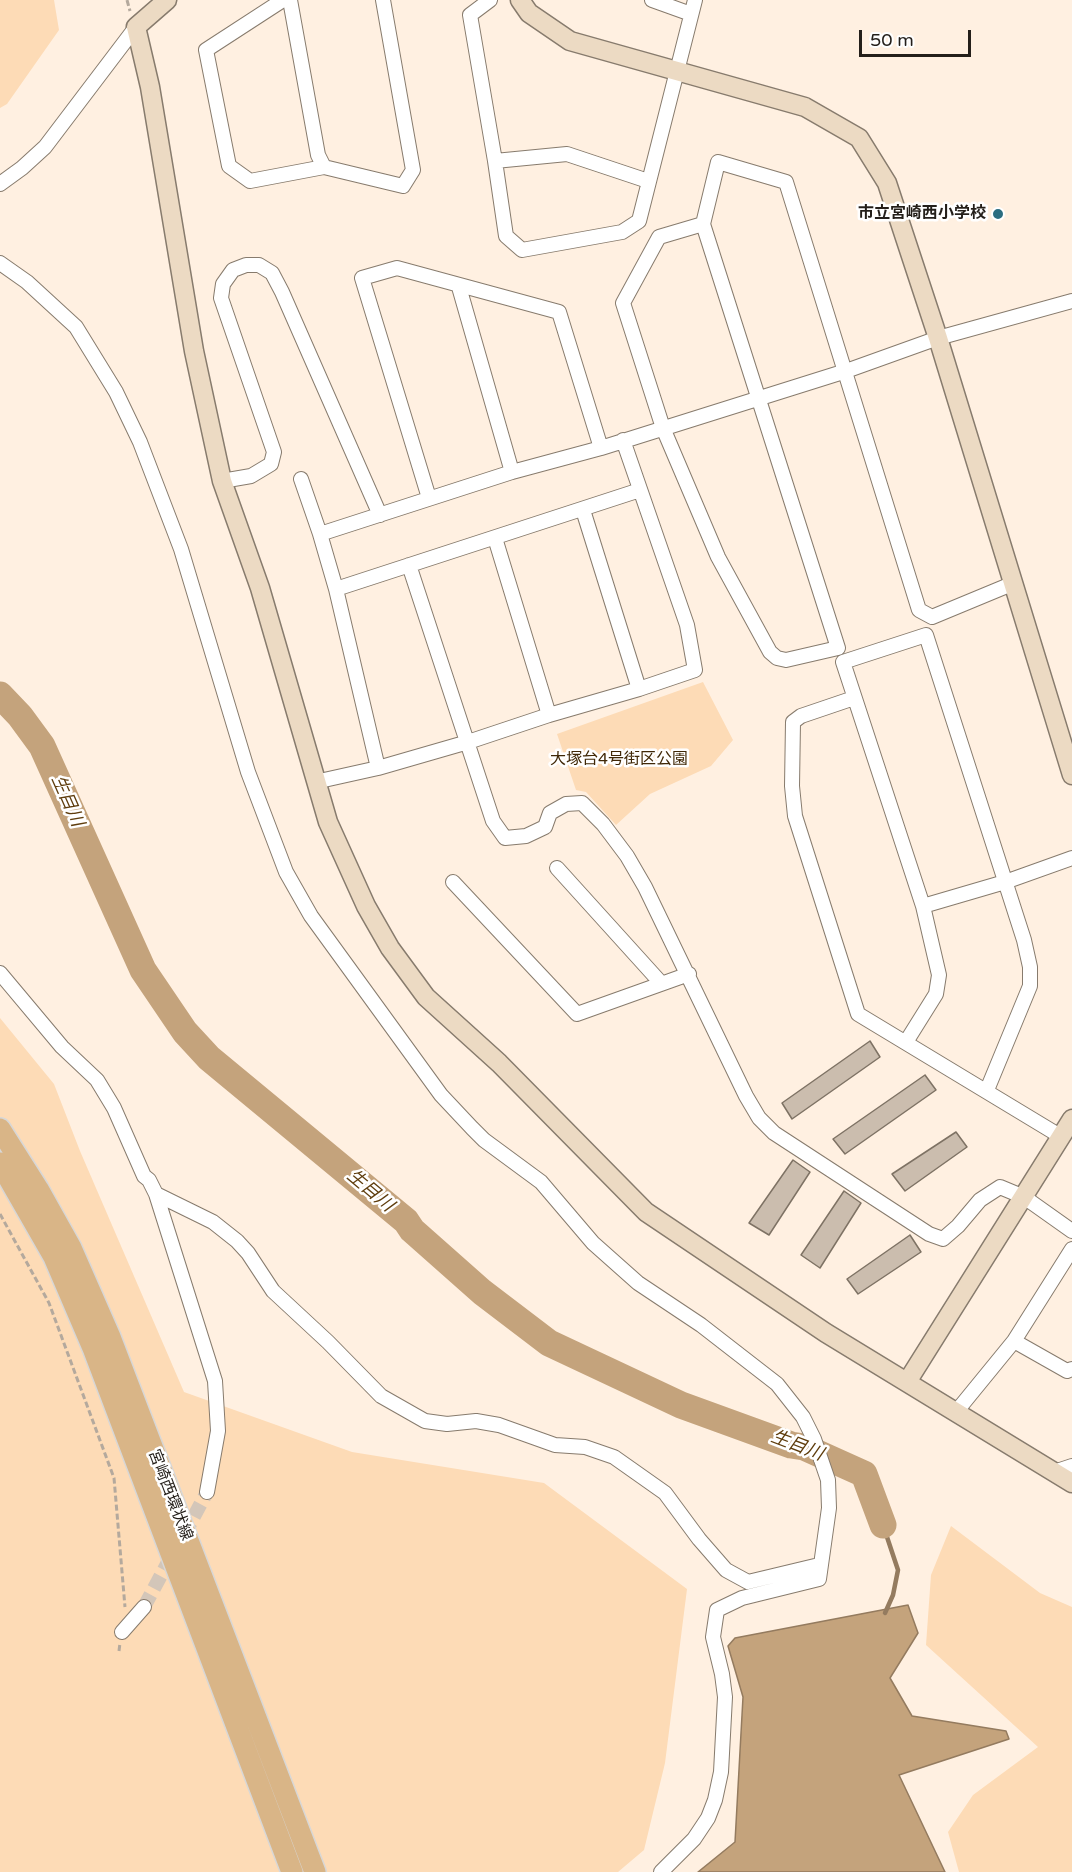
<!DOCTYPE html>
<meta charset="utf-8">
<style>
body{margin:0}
#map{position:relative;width:1072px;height:1872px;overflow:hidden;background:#fff0e1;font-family:"Varela Round",sans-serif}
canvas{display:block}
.scale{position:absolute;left:859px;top:30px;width:112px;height:27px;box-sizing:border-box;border:3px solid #241f1a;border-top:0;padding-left:8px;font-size:18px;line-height:21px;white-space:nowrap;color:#241f1a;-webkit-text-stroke:4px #fff;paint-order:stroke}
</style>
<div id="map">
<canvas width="1072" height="1872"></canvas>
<div class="scale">50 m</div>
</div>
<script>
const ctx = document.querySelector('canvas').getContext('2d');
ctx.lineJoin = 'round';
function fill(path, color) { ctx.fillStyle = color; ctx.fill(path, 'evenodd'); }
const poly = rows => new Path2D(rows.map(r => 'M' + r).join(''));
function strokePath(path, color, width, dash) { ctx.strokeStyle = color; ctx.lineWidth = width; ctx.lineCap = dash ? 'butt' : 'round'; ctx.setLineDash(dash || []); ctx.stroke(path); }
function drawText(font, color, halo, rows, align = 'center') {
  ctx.font = font + ' "Varela Round","Noto Sans JP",sans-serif'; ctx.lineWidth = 5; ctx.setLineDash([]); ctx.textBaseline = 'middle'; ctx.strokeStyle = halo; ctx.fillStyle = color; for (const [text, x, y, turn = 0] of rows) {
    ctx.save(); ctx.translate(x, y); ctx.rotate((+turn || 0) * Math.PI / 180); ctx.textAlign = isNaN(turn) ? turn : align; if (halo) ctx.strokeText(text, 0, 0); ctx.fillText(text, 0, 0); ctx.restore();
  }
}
const green = poly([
 [0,0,54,0,59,30,7,104,0,108],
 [703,682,733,740,711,766,650,794,616,825,586,792,576,790,557,734],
 [0,1018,54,1084,80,1151,184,1392,352,1452,544,1483,687,1589,665,1763,644,1850,618,1872,0,1872],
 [951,1526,1040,1593,1072,1607,1072,1872,959,1872,948,1832,973,1795,1038,1747,926,1645,931,1575]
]);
const water = poly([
 [908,1605,918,1633,890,1678,912,1716,1006,1731,1009,1739,899,1775,945,1872,698,1872,735,1842,743,1697,728,1646,735,1638,908,1605]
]);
const stream = poly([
 [883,1525,898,1570,893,1595,885,1613]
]);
const river = poly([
 [0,695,20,716,42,746,143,970,185,1032,209,1058,406,1221,412,1230,482,1292,549,1343,681,1405,791,1445,804,1447,864,1474,883,1525]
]);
const building = poly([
 [870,1041,880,1057,792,1119,782,1103,870,1041],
 [925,1075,936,1090,845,1154,833,1139,925,1075],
 [956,1132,967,1147,905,1191,892,1174,956,1132],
 [793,1160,810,1172,769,1235,749,1223,793,1160],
 [844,1191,861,1203,820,1268,801,1255,844,1191],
 [910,1235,921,1252,858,1294,847,1279,910,1235]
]);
const streetTunnel = poly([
 [184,1535,207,1492],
 [144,1607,174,1551]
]);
const path = poly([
 [127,0,130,11],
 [0,1214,49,1303,114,1478,125,1607],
 [119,1651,120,1643]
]);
const street = poly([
 [283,0,206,50,229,166,250,181,324,167,403,186,413,170,383,0],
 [290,0,318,155,324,167],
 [490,0,470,15,495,161,506,236,522,250,622,232,639,221,695,0],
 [652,0,691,14],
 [495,161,567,154,648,181],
 [0,184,22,168,45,147,136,27],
 [703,224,659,237,623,303,663,428,718,557,770,652,777,658,786,660,838,648,703,224,718,162,786,182,919,610,932,617,1014,583],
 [0,263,27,282,76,327,116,392,140,442,181,549,248,772,286,872,311,916,441,1095,472,1128,484,1140,541,1182,593,1243,638,1283,701,1325,777,1384,803,1417,814,1439,828,1480,829,1508,819,1579,742,1598,717,1610,713,1637,722,1674,725,1697,721,1772,715,1800,708,1818,694,1839,661,1872],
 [459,287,512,472],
 [301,479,320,534],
 [222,481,251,476,271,464,274,452,221,298,223,284,233,270,246,265,259,265,272,273,282,292,380,515],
 [429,498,362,278,397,268,559,312,601,448],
 [583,510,639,689],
 [495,538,549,715],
 [409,565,493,821,505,838,526,836,545,827,550,813,566,804,582,803,603,824,627,856,645,887,746,1096,759,1118,774,1133,929,1234,943,1239,958,1226,980,1200,1000,1187,1024,1197,1072,1231],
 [336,589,640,490],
 [854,698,801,716,793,722,792,786,795,816,858,1014,1060,1136],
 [378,768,336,589,320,534,512,472,601,448,846,371,938,338,1072,301],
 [315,782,378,768,468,742,549,715,639,689,695,670,687,625,623,440],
 [557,868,661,983],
 [453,882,577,1014,689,974],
 [923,906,1005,882,1072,858],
 [0,973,62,1047,97,1080,114,1108,144,1176,149,1180,156,1194,215,1381,218,1431,207,1492],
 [906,1042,936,994,939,975,923,906,843,662,926,635,1024,940,1030,967,1030,986,987,1090],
 [156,1194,213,1222,237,1241,248,1253,273,1291,328,1342,381,1396,425,1421,447,1424,476,1421,499,1425,555,1445,585,1447,614,1457,665,1493,699,1539,726,1570,748,1582,819,1565],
 [1014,1341,1067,1371,1072,1369],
 [956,1412,1014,1341,1072,1249],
 [1054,1472,1072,1466],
 [122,1632,144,1607]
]);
const secondary = poly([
 [167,0,136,27,150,87,194,351,222,481,260,588,328,822,366,906,390,948,426,997,499,1063,646,1212,826,1333,1072,1483],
 [520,0,529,13,570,41,805,107,859,138,887,183,938,338,1072,775],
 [907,1382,1072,1119]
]);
const primary = poly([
 [0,1129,38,1189,71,1248,110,1337,315,1872],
 [0,1163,54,1257,93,1348,292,1872]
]);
const markers = [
 [998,214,6,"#2b6d80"]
];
const poiNames = [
 ["市立宮崎西小学校",986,214]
];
const parkNames = [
 ["大塚台4号街区公園",619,760]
];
const streetNames = [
 ["宮崎西環状線",170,1495,69]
];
const waterNames = [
 ["生目川",67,801,66],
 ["生目川",370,1191,40],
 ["生目川",797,1446,21]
];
fill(green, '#fddbb6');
fill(water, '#c4a37c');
strokePath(water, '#947b5f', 1.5);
strokePath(stream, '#947b5f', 4.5);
strokePath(river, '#c4a37c', 27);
fill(building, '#cbbdae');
strokePath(building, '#7e7264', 1.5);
strokePath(streetTunnel, '#d3c6b9', 14, [14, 7]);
strokePath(street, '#877b6d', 16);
strokePath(secondary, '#877b6d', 21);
strokePath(primary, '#d8d7d6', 24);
strokePath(path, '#b4a99d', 3, [6, 3]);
strokePath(street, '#fff', 14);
strokePath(secondary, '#ecdac3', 18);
strokePath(primary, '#d9b587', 21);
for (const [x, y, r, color] of markers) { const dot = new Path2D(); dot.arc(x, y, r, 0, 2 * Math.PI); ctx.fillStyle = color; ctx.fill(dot); strokePath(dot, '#fff', 2); }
drawText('bold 16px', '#241f1a', '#fff', poiNames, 'right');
drawText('16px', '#402807', '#fff', parkNames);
drawText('16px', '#241f1a', '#fff', streetNames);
drawText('italic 18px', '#5f3d0d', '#fff', waterNames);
</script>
